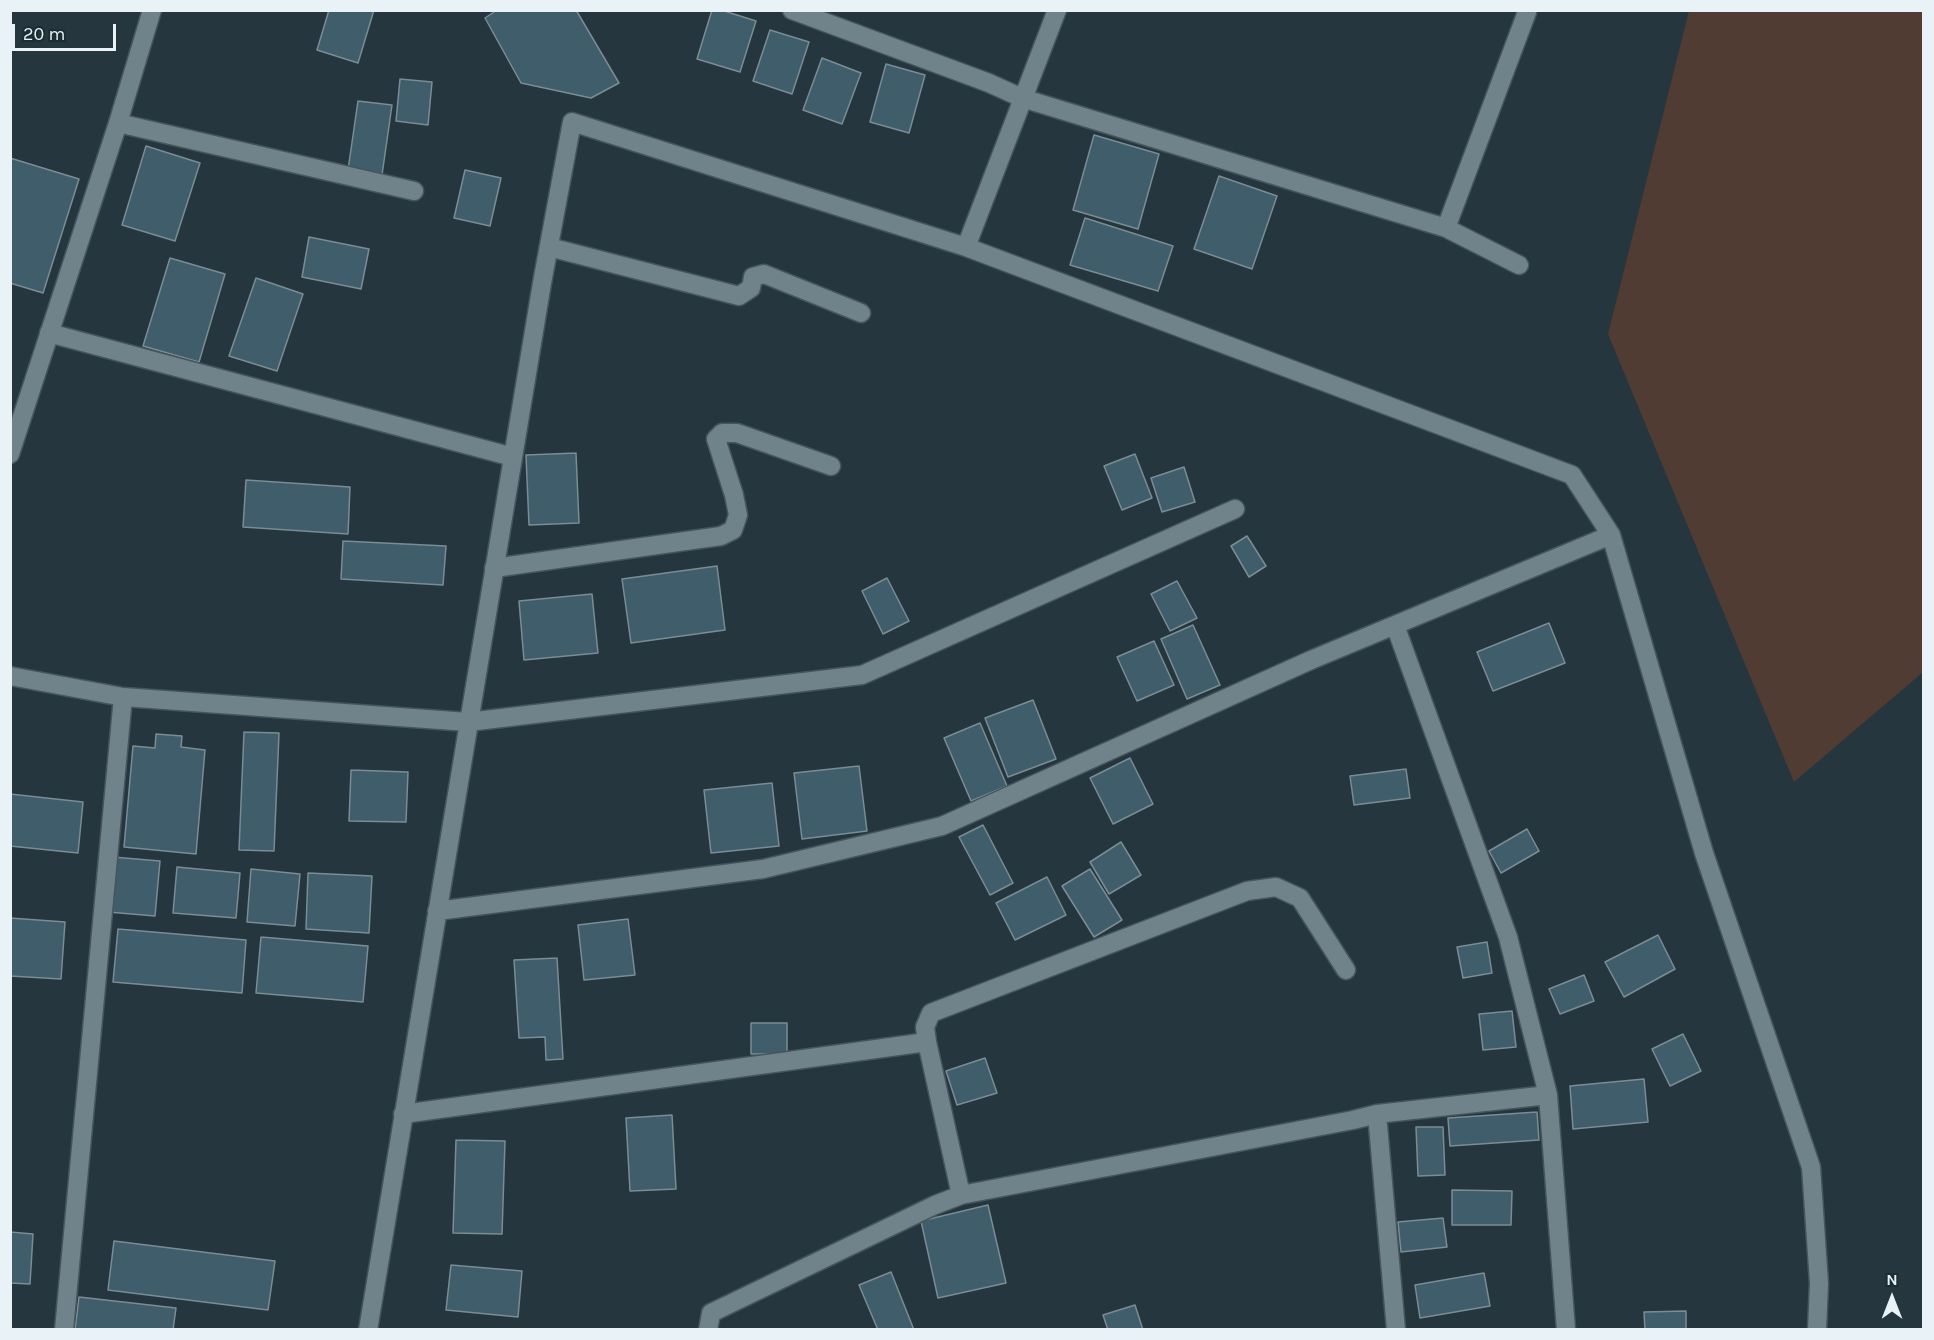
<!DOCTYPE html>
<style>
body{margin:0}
#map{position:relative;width:1934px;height:1340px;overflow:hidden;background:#26363e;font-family:Karla,sans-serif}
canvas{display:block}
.frame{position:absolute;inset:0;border:12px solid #e8f2f7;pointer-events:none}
.north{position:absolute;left:1862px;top:1268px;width:60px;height:60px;-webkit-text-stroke:4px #1c2c33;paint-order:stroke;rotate:0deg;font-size:16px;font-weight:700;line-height:24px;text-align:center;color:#e8f2f7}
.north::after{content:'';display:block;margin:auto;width:21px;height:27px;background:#e8f2f7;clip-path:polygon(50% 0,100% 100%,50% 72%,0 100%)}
.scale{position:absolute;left:12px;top:24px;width:104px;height:27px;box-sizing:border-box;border:3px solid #e8f2f7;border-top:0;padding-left:8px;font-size:18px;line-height:21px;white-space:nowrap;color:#e8f2f7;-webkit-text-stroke:4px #1c2c33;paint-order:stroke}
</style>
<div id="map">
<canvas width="1934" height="1340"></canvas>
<div class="frame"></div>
<div class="north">N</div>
<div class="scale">20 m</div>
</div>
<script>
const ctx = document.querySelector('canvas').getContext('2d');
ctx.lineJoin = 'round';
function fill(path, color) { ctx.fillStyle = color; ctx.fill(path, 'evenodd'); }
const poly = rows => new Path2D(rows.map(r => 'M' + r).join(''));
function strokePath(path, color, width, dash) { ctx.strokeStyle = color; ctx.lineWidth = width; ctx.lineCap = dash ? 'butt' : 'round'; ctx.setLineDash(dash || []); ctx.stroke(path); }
const green = poly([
 [1689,11,1923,11,1923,672,1794,782,1608,334]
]);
const building = poly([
 [329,10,374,10,358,63,317,50,329,10],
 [497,10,576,10,619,83,591,98,521,83,485,18,497,10],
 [712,10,721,10,756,21,740,72,697,59,712,10],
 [770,30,809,42,792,94,753,81,770,30],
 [822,58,861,73,842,124,803,110,822,58],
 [886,64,925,75,909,133,870,122,886,64],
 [400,79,432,82,428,125,396,121,400,79],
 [358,101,392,105,382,175,348,170,358,101],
 [1094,135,1159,154,1138,229,1073,210,1094,135],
 [146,146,200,163,175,241,122,225,146,146],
 [10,158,79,179,43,293,10,283,10,158],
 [465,170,501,178,490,226,454,218,465,170],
 [1219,176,1277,196,1252,269,1194,249,1219,176],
 [1085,218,1173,246,1158,291,1070,265,1085,218],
 [309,237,369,249,361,289,302,277,309,237],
 [170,258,225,274,199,362,143,346,170,258],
 [256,278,303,294,277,371,229,356,256,278],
 [576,453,579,523,529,525,526,455,576,453],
 [1135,454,1152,498,1122,510,1104,466,1135,454],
 [1184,467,1195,502,1162,512,1151,478,1184,467],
 [246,480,350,487,348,534,243,527,246,480],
 [1247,536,1266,566,1249,577,1231,546,1247,536],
 [343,541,446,546,443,585,341,579,343,541],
 [717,566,725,630,631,643,622,579,717,566],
 [887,578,909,621,883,634,862,591,887,578],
 [1177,581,1197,618,1170,631,1151,594,1177,581],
 [592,594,598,653,524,660,519,601,592,594],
 [1549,623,1565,663,1493,691,1477,652,1549,623],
 [1193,625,1220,685,1187,699,1161,639,1193,625],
 [1154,641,1174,685,1137,701,1117,657,1154,641],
 [1033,700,1056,759,1008,777,985,718,1033,700],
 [980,723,1007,786,971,801,944,738,980,723],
 [244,732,279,733,274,851,239,850,244,732],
 [156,734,182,736,181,747,205,750,196,854,124,847,133,746,155,748,156,734],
 [1130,758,1153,804,1113,824,1090,778,1130,758],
 [859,766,867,831,802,839,794,773,859,766],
 [1406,769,1410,798,1354,805,1350,776,1406,769],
 [351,770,408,772,406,822,349,821,351,770],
 [772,783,779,846,711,853,704,790,772,783],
 [10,794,83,802,78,853,10,846,10,794],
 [983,825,1013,883,990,895,959,837,983,825],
 [1527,829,1539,851,1501,873,1489,851,1527,829],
 [1121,842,1141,875,1109,894,1090,862,1121,842],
 [113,857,160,861,155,916,108,912,113,857],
 [177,867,240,873,236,918,173,913,177,867],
 [251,869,300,874,295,926,247,922,251,869],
 [1090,869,1122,920,1094,937,1062,886,1090,869],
 [308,873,372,876,369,933,306,929,308,873],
 [1047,877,1066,915,1015,940,996,903,1047,877],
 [10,918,65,922,61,979,10,976,10,918],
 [628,919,635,975,584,980,578,925,628,919],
 [118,929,246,940,242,993,113,982,118,929],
 [1658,935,1675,969,1624,997,1605,962,1658,935],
 [261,937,368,946,363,1002,256,993,261,937],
 [1487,942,1492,973,1463,978,1457,947,1487,942],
 [557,958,563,1059,546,1060,545,1037,519,1038,514,960,557,958],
 [1584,975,1594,1001,1560,1014,1549,989,1584,975],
 [1512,1011,1516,1047,1483,1050,1479,1014,1512,1011],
 [751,1023,787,1023,787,1054,751,1054,751,1023],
 [1683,1034,1701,1071,1670,1086,1652,1049,1683,1034],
 [985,1058,997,1093,957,1105,946,1071,985,1058],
 [1644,1079,1648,1122,1573,1129,1570,1086,1644,1079],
 [1537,1112,1539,1140,1450,1146,1448,1118,1537,1112],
 [672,1115,676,1189,630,1191,626,1118,672,1115],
 [1416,1127,1443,1127,1445,1175,1418,1176,1416,1127],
 [456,1140,505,1141,502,1234,453,1233,456,1140],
 [1452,1190,1512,1191,1511,1225,1452,1225,1452,1190],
 [988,1205,1006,1283,938,1298,921,1221,988,1205],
 [1443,1218,1447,1247,1401,1252,1398,1222,1443,1218],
 [10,1232,33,1234,30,1284,10,1283,10,1232],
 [114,1241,275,1261,268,1310,108,1290,114,1241],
 [451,1265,522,1271,518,1317,446,1310,451,1265],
 [891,1272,914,1330,878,1330,859,1285,891,1272],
 [1484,1273,1490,1306,1420,1318,1415,1285,1484,1273],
 [79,1297,176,1308,173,1330,75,1330,79,1297],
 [1135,1305,1143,1330,1108,1330,1103,1315,1135,1305],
 [1686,1311,1686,1330,1645,1330,1644,1312,1686,1311]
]);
const minor = poly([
 [792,10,989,83,1022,98,1446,228,1519,265],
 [118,123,414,191],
 [1446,228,1527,12],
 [549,247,739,296,751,288,753,277,764,274,861,313],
 [966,247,1057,10],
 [49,333,513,457],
 [10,454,118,123,152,10],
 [494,568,721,536,733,530,738,515,734,495,716,439,722,433,737,433,831,466],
 [1395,625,1508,937,1548,1095,1566,1330],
 [10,676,123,697,64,1330],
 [123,697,468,722,862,675,1235,509],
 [437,911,763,869,942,826,1311,660,1611,535],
 [927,1042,961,1195],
 [403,1114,927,1042,925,1027,931,1013,1247,891,1276,887,1300,898,1346,970],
 [1377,1114,1396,1330],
 [368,1330,542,283,572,122,966,247,1572,475,1611,535,1704,853,1811,1167,1819,1283,1817,1330],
 [708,1330,711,1313,935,1205,961,1195,1353,1120,1377,1114,1548,1095]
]);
fill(green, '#513c34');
fill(building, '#3f5d6a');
strokePath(building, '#7a8d95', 1.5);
strokePath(minor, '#46555b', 21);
strokePath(minor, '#70838b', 18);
</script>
